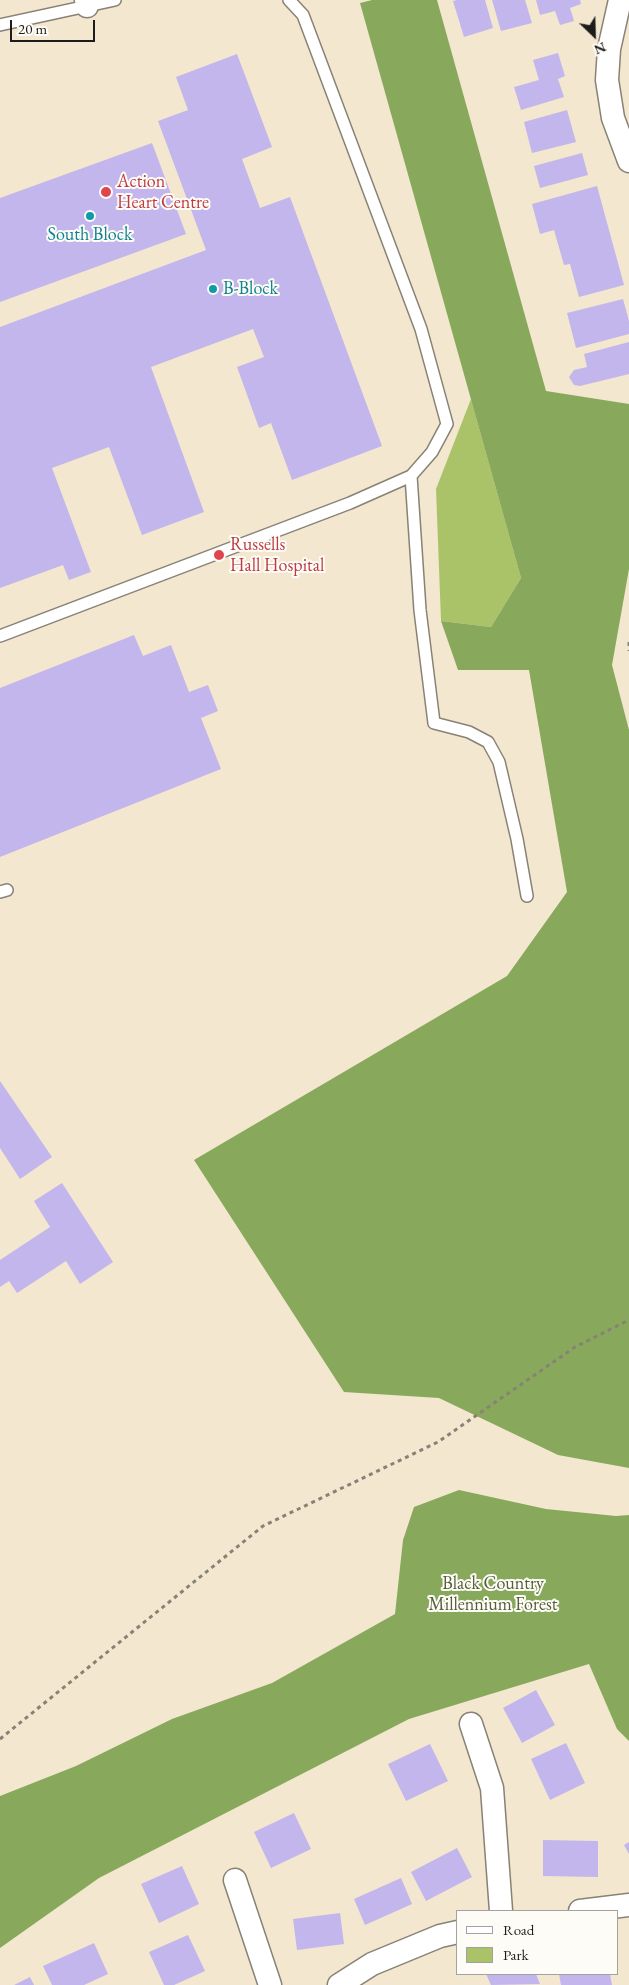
<!DOCTYPE html>
<style>
body{margin:0}
#map{position:relative;width:629px;height:1985px;overflow:hidden;background:#f3e7cf;font-family:"EB Garamond",serif}
canvas{display:block}
.legend{position:absolute;left:456px;top:1910px;width:162px;height:65px;box-sizing:border-box;background:#fdfcf7;border:1px solid #a3a29f;margin:0;padding:6px 9px;list-style:none;font-size:15px;color:#1c1c1c}
.legend li{display:flex;align-items:center;gap:10px;height:25px}
.legend b{width:25px;border:1px solid #a3a29f}
.north{position:absolute;left:569px;top:10px;width:50px;height:50px;-webkit-text-stroke:4px #fdfcf7;paint-order:stroke;rotate:156deg;font-size:14px;font-weight:700;line-height:20px;text-align:center;color:#1c1c1c}
.north::after{content:'';display:block;margin:auto;width:18px;height:22px;background:#1c1c1c;clip-path:polygon(50% 0,100% 100%,50% 72%,0 100%)}
.scale{position:absolute;left:10px;top:20px;width:85px;height:22px;box-sizing:border-box;border:2px solid #1c1c1c;border-top:0;padding-left:6px;font-size:15px;line-height:18px;white-space:nowrap;color:#1c1c1c;-webkit-text-stroke:4px #fdfcf7;paint-order:stroke}
</style>
<div id="map">
<canvas width="629" height="1985"></canvas>
<ul class="legend">
<li><b style="height:6px;background:#fff"></b>Road</li>
<li><b style="height:14px;background:#abc368"></b>Park</li>
</ul>
<div class="north">N</div>
<div class="scale">20 m</div>
</div>
<script>
const ctx = document.querySelector('canvas').getContext('2d');
ctx.lineJoin = 'round';
function fill(path, color) { ctx.fillStyle = color; ctx.fill(path, 'evenodd'); }
const poly = rows => new Path2D(rows.map(r => 'M' + r).join(''));
function strokePath(path, color, width, dash) { ctx.strokeStyle = color; ctx.lineWidth = width; ctx.lineCap = dash ? 'butt' : 'round'; ctx.setLineDash(dash || []); ctx.stroke(path); }
function drawText(font, color, halo, rows, align = 'center') {
  ctx.font = font + ' "EB Garamond",serif'; ctx.lineWidth = 4; ctx.setLineDash([]); ctx.textBaseline = 'middle'; ctx.strokeStyle = halo; ctx.fillStyle = color; for (const [text, x, y, turn = 0] of rows) {
    ctx.save(); ctx.translate(x, y); ctx.rotate((+turn || 0) * Math.PI / 180); ctx.textAlign = isNaN(turn) ? turn : align; if (halo) ctx.strokeText(text, 0, 0); ctx.fillText(text, 0, 0); ctx.restore();
  }
}
const green = poly([
 [471,399,521,578,491,627,441,621,436,489]
]);
const forest = poly([
 [372,0,437,0,546,391,629,404,629,569,612,665,629,730,629,1468,558,1455,439,1398,344,1392,194,1160,507,976,567,892,529,670,458,670,441,621,491,627,521,578,360,3],
 [459,1490,546,1509,616,1516,629,1515,629,1741,617,1729,589,1664,409,1719,99,1878,0,1948,0,1796,76,1766,172,1719,272,1683,395,1614,403,1540,414,1507]
]);
const building = poly([
 [457,0,485,0,493,28,464,37,453,1],
 [492,0,525,0,532,23,501,31],
 [536,0,580,0,581,4,570,8,574,21,560,25,555,11,540,15],
 [558,53,565,76,558,79,564,97,521,110,514,87,539,80,533,60],
 [237,54,272,147,242,159,260,208,290,197,382,446,292,480,271,423,259,428,237,367,264,357,253,329,151,367,204,512,142,535,109,447,52,468,91,572,69,580,63,565,0,588,0,327,206,250,158,121,188,110,176,77],
 [567,110,576,142,532,153,524,122],
 [152,143,186,234,0,302,0,198],
 [582,153,588,175,540,188,534,166],
 [597,186,624,285,579,297,570,264,564,265,554,230,540,234,532,204],
 [623,299,629,321,629,334,576,348,567,313],
 [629,342,629,374,580,386,574,385,569,377,574,370,587,367,584,354],
 [134,635,143,656,171,645,189,692,208,685,218,711,201,718,221,769,0,857,0,688],
 [0,1081,52,1157,20,1179,0,1148],
 [62,1183,113,1262,80,1284,66,1261,17,1293,9,1281,0,1287,0,1260,50,1227,34,1201],
 [536,1690,555,1725,522,1743,503,1708],
 [566,1743,585,1783,550,1800,531,1759],
 [430,1744,448,1781,406,1801,388,1764],
 [294,1813,311,1849,271,1868,254,1832],
 [543,1840,598,1841,598,1877,543,1876],
 [629,1842,629,1854,624,1845],
 [457,1848,472,1877,426,1901,411,1872],
 [182,1866,199,1904,159,1923,141,1884],
 [401,1878,412,1904,365,1925,354,1899],
 [340,1913,344,1944,297,1950,293,1919],
 [188,1935,205,1971,174,1985,164,1985,149,1952],
 [94,1943,108,1974,84,1985,52,1985,43,1966],
 [486,1974,536,1974,540,1984,491,1985],
 [559,1974,610,1974,612,1985,561,1985],
 [30,1977,34,1985,14,1985]
]);
const path = poly([
 [629,642,629,651],
 [0,1739,263,1526,438,1442,575,1347,629,1320]
]);
const lane = poly([
 [0,25,115,0],
 [411,476,420,610,434,723,469,732,488,742,499,762,517,839,527,896],
 [0,636,350,503,411,476,432,452,447,424,421,329,303,15,289,0],
 [0,892,7,890]
]);
const street = poly([
 [86,0,87,6],
 [620,0,609,49,607,80,613,118,629,161],
 [471,1724,492,1788,501,1911],
 [235,1880,270,1985],
 [580,1911,629,1905],
 [339,1985,372,1964,440,1936,458,1932]
]);
const markers = [
 [106,192,6,"#e0444e"],
 [90,216,5,"#0f9aa8"],
 [213,289,5,"#0f9aa8"],
 [219,555,6,"#e0444e"]
];
const healthNames = [
 ["Action",117,182],
 ["Heart Centre",117,203],
 ["Russells",230,545],
 ["Hall Hospital",230,566]
];
const cultureNames = [
 ["South Block",90,235],
 ["B-Block",223,289,"left"]
];
const parkNames = [
 ["Black Country",493,1584],
 ["Millennium Forest",493,1605]
];
fill(green, '#abc368');
fill(forest, '#88a95c');
fill(building, '#c2b6ec');
strokePath(lane, '#888276', 14);
strokePath(street, '#888276', 25);
strokePath(path, '#888276', 3, [4, 4]);
strokePath(lane, '#fff', 11);
strokePath(street, '#fff', 22);
for (const [x, y, r, color] of markers) { const dot = new Path2D(); dot.arc(x, y, r, 0, 2 * Math.PI); ctx.fillStyle = color; ctx.fill(dot); strokePath(dot, '#fdfcf7', 2); }
drawText('18px', '#be3a42', '#fdfcf7', healthNames, 'left');
drawText('18px', '#0d838f', '#fdfcf7', cultureNames);
drawText('18px', '#555f3a', '#fdfcf7', parkNames);
</script>
